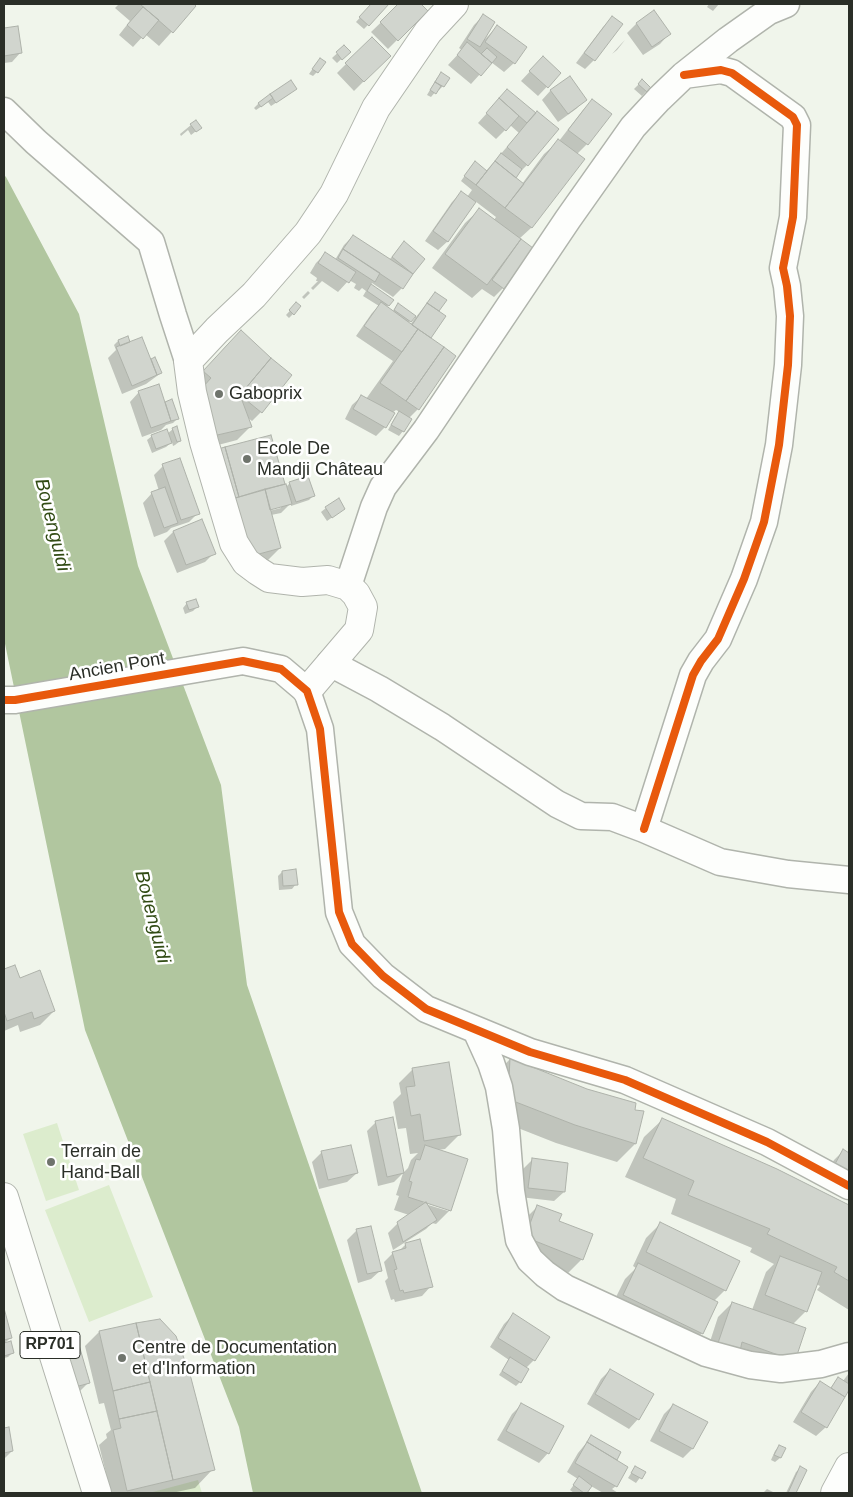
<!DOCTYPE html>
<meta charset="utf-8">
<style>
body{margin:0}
#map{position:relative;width:853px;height:1497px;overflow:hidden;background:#f0f5eb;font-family:Arial,sans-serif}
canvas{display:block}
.frame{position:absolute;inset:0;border:5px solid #2a2e27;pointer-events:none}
</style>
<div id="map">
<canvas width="853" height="1497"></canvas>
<div class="frame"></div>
</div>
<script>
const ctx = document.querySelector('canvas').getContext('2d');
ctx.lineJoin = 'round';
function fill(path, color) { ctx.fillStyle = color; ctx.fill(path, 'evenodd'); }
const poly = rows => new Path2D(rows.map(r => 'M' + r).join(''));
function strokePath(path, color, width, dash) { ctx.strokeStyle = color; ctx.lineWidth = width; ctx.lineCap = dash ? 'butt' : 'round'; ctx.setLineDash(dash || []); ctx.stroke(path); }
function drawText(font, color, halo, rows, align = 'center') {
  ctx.font = font + ' Arial,sans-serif'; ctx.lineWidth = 5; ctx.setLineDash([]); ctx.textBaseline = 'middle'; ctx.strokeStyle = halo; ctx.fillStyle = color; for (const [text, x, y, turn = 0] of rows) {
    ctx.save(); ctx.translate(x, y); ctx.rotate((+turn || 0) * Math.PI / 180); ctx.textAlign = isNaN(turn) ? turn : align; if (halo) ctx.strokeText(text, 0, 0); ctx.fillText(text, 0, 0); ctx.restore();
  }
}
const green = poly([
 [57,1123,79,1190,46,1201,23,1134],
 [109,1185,153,1297,89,1322,45,1210],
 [198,1480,202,1493,149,1493]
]);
const water = poly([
 [4,175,6,177,79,314,138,566,221,785,247,985,422,1493,253,1493,239,1427,85,1030,4,639]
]);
const shadow = poly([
 [119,4,192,4,195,6,159,46,145,34,133,47,119,35,130,21,115,8],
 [372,4,388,4,364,29,356,22],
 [400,4,419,4,426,11,388,49,371,32],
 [709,4,719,4,713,11,707,7],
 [653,12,669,34,660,44,643,55,627,33,636,24],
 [483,16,484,40,497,27,514,63,504,72,491,62,471,84,448,65,462,50,459,48,474,25],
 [612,18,594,60,585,69,576,63,603,27],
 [17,27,21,52,12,62,4,63,4,29],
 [372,38,389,56,354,91,337,73],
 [625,40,617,50,612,54,621,44],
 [344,47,349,52,337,63,332,58],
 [316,64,317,72,313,76,309,74],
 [534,67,560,73,538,96,521,81],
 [437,78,443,86,439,90,437,90,431,97,427,95],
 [642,81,649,88,642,96,634,89],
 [291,82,291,93,271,106,268,102,256,110,254,108,259,103],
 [551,90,585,100,576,109,558,122,542,100],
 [507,91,535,115,527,165,514,178,522,184,544,154,559,141,583,110,592,101,610,114,587,144,576,155,583,160,531,228,519,239,531,248,503,288,494,297,482,289,472,298,432,268,465,223,479,210,494,220,496,217,475,201,448,241,438,250,425,241,452,202,461,193,467,197,472,190,461,181,471,167,486,171,519,133,510,125,496,139,478,123],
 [191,125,200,128,191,135,188,130,181,136,180,134],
 [353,236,389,260,404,243,423,259,402,288,393,297,372,283,370,285,392,300,386,308,392,312,398,305,416,317,435,293,445,301,437,311,429,338,455,356,418,409,409,418,403,431,399,436,388,430,395,417,400,412,396,410,392,413,385,427,376,436,345,419,352,405,362,396,366,399,393,361,356,336,372,313,379,306,363,296,366,291,362,288,359,291,354,288,356,284,349,280,338,292,322,281,313,290,311,288,318,281,316,281,317,278,310,273,316,263,325,254,335,260,344,245],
 [414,317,415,318,410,325,408,323],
 [308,291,310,293,304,299,302,297],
 [296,304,293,314,289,318,286,315],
 [118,341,129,343,150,361,155,359,161,373,146,384,122,394,108,358,116,350,114,345],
 [227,345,261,412,252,421,248,418,251,426,237,440,199,450,182,411,198,392,190,386],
 [139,392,164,404,165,403,178,418,173,423,166,425,161,430,142,437,130,402],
 [173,429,180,441,175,445,173,446,172,442,166,447,152,453,147,440,152,436,167,434],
 [163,466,198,513,189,522,171,528,167,532,154,537,143,503,152,493,159,491,154,475],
 [290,483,313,496,309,500,291,506,291,503,281,513,271,515,280,548,266,562,234,571,218,514,224,508,284,484,281,487,286,487],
 [281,505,281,508,265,512],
 [326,508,344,509,327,521,321,512],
 [202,521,214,553,205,562,177,573,164,541,173,532],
 [187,603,198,606,193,611,185,614,183,608],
 [282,872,296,884,292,889,279,890,278,876],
 [14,966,19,980,54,1011,40,1025,20,1032,18,1025,4,1031,4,970],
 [510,1059,634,1111,635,1144,617,1162,556,1143,490,1117,492,1078],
 [413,1069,459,1135,445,1149,437,1150,450,1210,436,1224,432,1223,426,1229,393,1250,388,1233,398,1223,409,1215,394,1210,399,1196,396,1195,403,1173,408,1168,411,1160,418,1153,410,1154,406,1128,398,1129,393,1102,401,1094,399,1083],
 [421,1200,448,1209,448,1211,425,1204],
 [663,1119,777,1170,849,1206,849,1310,817,1290,820,1286,816,1284,806,1311,793,1324,794,1360,705,1357,718,1317,732,1303,752,1310,766,1272,774,1264,750,1252,752,1248,671,1214,676,1199,625,1177,644,1137],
 [376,1122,403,1173,394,1182,378,1186,367,1131],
 [843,1151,849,1154,849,1187,826,1175,834,1160],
 [322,1152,357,1173,347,1182,319,1189,312,1162],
 [532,1160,567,1164,564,1192,554,1201,520,1197,523,1169],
 [538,1206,557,1222,582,1259,568,1273,512,1251,524,1220],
 [660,1224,725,1290,714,1301,702,1333,688,1347,610,1309,625,1279,636,1268,633,1266,646,1238],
 [356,1231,381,1270,371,1279,358,1283,347,1240],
 [406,1244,431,1286,422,1296,395,1302,394,1299,391,1300,385,1281,388,1278,384,1262,393,1253,399,1251],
 [4,1313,11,1337,4,1344],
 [513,1315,534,1360,526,1368,520,1382,516,1386,499,1375,509,1360,490,1347,504,1324],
 [136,1324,213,1469,195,1488,172,1493,111,1493,99,1445,107,1438,106,1434,111,1430,104,1403,99,1404,85,1346,99,1332],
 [10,1343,13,1352,8,1357,4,1358,4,1345],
 [56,1360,89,1382,79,1392],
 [610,1370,638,1419,629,1429,587,1404,601,1379],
 [849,1373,849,1388,826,1427,816,1436,793,1422,811,1392,820,1382,830,1389,838,1378,843,1381],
 [521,1405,548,1453,539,1463,497,1440,512,1414],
 [673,1405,692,1449,683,1458,650,1441,664,1414],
 [8,1428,12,1451,4,1459,4,1429],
 [592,1436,620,1453,615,1460,616,1486,612,1489,618,1493,603,1493,591,1486,586,1493,574,1493,570,1490,578,1479,567,1472,578,1453],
 [779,1446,784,1449,780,1458,775,1462,771,1460,775,1451],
 [635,1467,644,1472,636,1483,628,1478],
 [801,1468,806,1470,795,1493,786,1493,796,1472],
 [767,1489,775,1493,763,1493]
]);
const building = poly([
 [140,4,194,4,196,6,173,33,140,4],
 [371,4,389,4,369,26,359,17,371,4],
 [398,4,421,4,428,11,398,41,380,22,398,4],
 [143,7,159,20,143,39,127,25,143,7],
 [654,10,671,34,652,47,636,23,654,10],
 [483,14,495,22,480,47,467,39,483,14],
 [612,16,623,24,595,61,584,53,612,16],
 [497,25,527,47,515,64,485,42,497,25],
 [18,26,22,53,4,56,4,28,18,26],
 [372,37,391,56,364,82,345,63,372,37],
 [467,42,492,63,481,76,457,55,467,42],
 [344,45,351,52,342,60,336,52,344,45],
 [487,48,497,57,492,63,481,54,487,48],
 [543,56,561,73,548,88,529,71,543,56],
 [320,58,326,62,318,73,312,69,320,58],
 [441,72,450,78,444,87,435,82,441,72],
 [570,76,587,100,568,114,550,90,570,76],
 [642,79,651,88,647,92,638,84,642,79],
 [291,80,297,89,276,103,270,94,291,80],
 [435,82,441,86,436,94,430,90,435,82],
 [507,89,536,113,527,123,499,98,507,89],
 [270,94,273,98,261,107,258,103,270,94],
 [499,98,519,116,506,131,486,113,499,98],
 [592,99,612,114,588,145,568,130,592,99],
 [537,111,559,129,528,166,507,147,537,111],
 [196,120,202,128,196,132,190,124,196,120],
 [558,139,585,159,532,228,505,208,558,139],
 [501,153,522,169,516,178,495,161,501,153],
 [475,161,487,171,476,185,464,176,475,161],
 [495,161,524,184,505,208,476,185,495,161],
 [461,191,476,202,448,242,433,231,461,191],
 [479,208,521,239,487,285,445,254,479,208],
 [353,235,413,274,403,289,343,249,353,235],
 [521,239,533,248,504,289,492,280,521,239],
 [404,241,425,259,413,274,392,257,404,241],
 [343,249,380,273,375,282,338,258,343,249],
 [325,252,356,272,349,283,318,263,325,252],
 [371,284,394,300,389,306,367,291,371,284],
 [435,292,447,300,439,311,427,303,435,292],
 [296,302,301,306,294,315,289,310,296,302],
 [381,302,418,329,402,352,364,326,381,302],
 [398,303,416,316,411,322,394,310,398,303],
 [427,303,446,316,431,338,412,325,427,303],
 [418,329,444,347,406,401,380,383,418,329],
 [241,330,271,358,240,395,252,427,213,436,195,396,211,378,203,371,241,330],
 [128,336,130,342,120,346,118,340,128,336],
 [142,337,157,375,132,386,116,347,142,337],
 [444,347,456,356,419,410,406,401,444,347],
 [155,357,162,373,157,375,151,359,155,357],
 [271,358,292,375,262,413,240,395,271,358],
 [159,384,171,421,151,428,138,391,159,384],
 [361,395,395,413,386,428,353,409,361,395],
 [172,399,179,419,171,421,165,402,172,399],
 [399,411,412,419,404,432,391,425,399,411],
 [177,426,181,441,177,442,172,428,177,426],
 [167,429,172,443,156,449,151,435,167,429],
 [271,435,285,484,239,497,225,447,271,435],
 [225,447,239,497,232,499,218,449,225,447],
 [180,458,200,514,181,520,162,464,180,458],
 [308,476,315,496,296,502,289,482,308,476],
 [286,484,292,504,270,510,265,489,286,484],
 [165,487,178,523,164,528,151,492,165,487],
 [265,489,281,548,248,557,232,499,265,489],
 [339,498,345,509,332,518,325,507,339,498],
 [202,519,216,554,186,565,173,531,202,519],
 [196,599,199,607,189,610,186,602,196,599],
 [296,869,298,885,283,886,282,871,296,869],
 [15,965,20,978,40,970,55,1011,34,1019,32,1012,7,1021,4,1012,4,969,15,965],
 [510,1058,587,1089,636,1103,635,1110,644,1111,636,1144,575,1125,508,1099,510,1058],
 [449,1062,461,1135,424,1141,420,1114,411,1116,406,1087,415,1086,412,1068,449,1062],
 [393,1117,404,1173,387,1177,375,1121,393,1117],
 [662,1118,777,1169,849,1205,849,1281,834,1272,837,1267,767,1234,770,1229,688,1195,694,1181,643,1158,662,1118],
 [351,1145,358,1173,328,1180,321,1151,351,1145],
 [425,1145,468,1159,451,1211,408,1197,412,1182,409,1181,416,1159,420,1160,425,1145],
 [843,1149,849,1153,849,1174,834,1166,843,1149],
 [532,1158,568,1163,565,1192,528,1188,532,1158],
 [426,1202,437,1220,403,1242,397,1222,426,1202],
 [537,1205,562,1214,559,1221,593,1234,583,1260,525,1237,537,1205],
 [660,1222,740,1261,726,1291,646,1252,660,1222],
 [371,1226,382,1271,367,1274,356,1229,371,1226],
 [420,1239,433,1287,404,1293,403,1290,400,1291,394,1270,397,1269,392,1252,406,1248,405,1243,420,1239],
 [780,1256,822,1272,807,1312,765,1295,780,1256],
 [638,1263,718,1302,703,1334,623,1295,638,1263],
 [732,1302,806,1328,795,1361,742,1342,740,1351,718,1343,732,1302],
 [4,1308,12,1338,4,1340,4,1308],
 [513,1313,550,1337,535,1361,498,1338,513,1313],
 [160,1319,176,1336,191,1378,215,1470,173,1480,136,1323,160,1319],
 [136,1323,150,1382,113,1391,99,1331,136,1323],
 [11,1341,14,1353,4,1356,4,1343,11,1341],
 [79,1345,90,1383,75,1387,64,1350,79,1345],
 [510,1357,529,1369,521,1383,502,1371,510,1357],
 [610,1369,654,1394,639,1420,595,1394,610,1369],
 [838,1377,849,1384,849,1390,845,1397,831,1388,838,1377],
 [820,1381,845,1397,827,1428,801,1412,820,1381],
 [150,1382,157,1411,119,1419,113,1391,150,1382],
 [521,1403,564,1426,549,1454,506,1431,521,1403],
 [673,1404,708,1422,693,1449,659,1431,673,1404],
 [157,1411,173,1480,127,1491,113,1430,121,1428,119,1419,157,1411],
 [9,1427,13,1451,4,1453,4,1428,9,1427],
 [591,1435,621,1452,617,1460,587,1442,591,1435],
 [587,1442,628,1467,617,1487,575,1463,587,1442],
 [779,1445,786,1448,781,1458,774,1455,779,1445],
 [635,1466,646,1472,642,1479,631,1473,635,1466],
 [800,1466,807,1470,796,1493,788,1493,800,1466],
 [579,1476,592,1486,587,1493,584,1493,573,1485,579,1476]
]);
const minor = poly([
 [4,111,36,142,151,242,173,315,188,361],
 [348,586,374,507,383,487,426,430,568,219,633,127,659,99,684,75,728,40,769,11,786,4],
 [330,663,379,689,442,727,557,804,581,816,612,817,644,829,720,862,788,874,849,880],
 [4,700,15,700,243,661,281,669,307,691,320,729,339,912,352,944,383,976,426,1009,530,1052,625,1080,767,1142,849,1186],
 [644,829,693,675,701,661,718,639,744,579,764,522,779,445,788,365,790,316,787,286,783,268,793,217,797,125,793,117,732,73,721,70,684,75],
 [476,1030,491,1063,499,1087,506,1129,511,1191,519,1240,530,1260,545,1274,565,1288,706,1353,750,1365,781,1369,821,1364,849,1356]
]);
const major = poly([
 [307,691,359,630,363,607,356,594,348,586,328,580,302,582,269,578,258,571,246,562,234,543,204,442,192,392,188,361,217,330,254,295,308,233,334,194,376,108,428,32,454,4],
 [4,1197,97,1493]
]);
const highway = poly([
 [835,1493,849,1467]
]);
const cycleway = poly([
 [4,700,15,700,243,661,281,669,307,691,320,729,339,912,352,944,383,976,426,1009,530,1052,625,1080,767,1142,849,1186],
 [644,829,693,675,701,661,718,639,744,579,764,522,779,445,788,365,790,316,787,286,783,268,793,217,797,125,793,117,732,73,721,70,684,75]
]);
const markers = [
 [219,394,5,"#6f746c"],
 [247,459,5,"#6f746c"],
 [51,1162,5,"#6f746c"],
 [122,1358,5,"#6f746c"]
];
const shields = [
 [50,1345,60]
];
const shieldNames = [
 ["RP701",50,1345]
];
const poiNames = [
 ["Gaboprix",229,394],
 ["Ecole De",257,449],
 ["Mandji Château",257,470],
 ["Terrain de",61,1152],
 ["Hand-Ball",61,1173],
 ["Centre de Documentation",132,1348],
 ["et d'Information",132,1369]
];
const streetNames = [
 ["Ancien Pont",117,667,-10]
];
const waterNames = [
 ["Bouenguidi",52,525,76],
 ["Bouenguidi",152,917,76]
];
fill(green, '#dceccd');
fill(water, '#b1c69f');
fill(shadow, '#0003');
fill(building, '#d1d5ce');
strokePath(building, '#aeb2aa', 1);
strokePath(minor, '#b0b4ac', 29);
strokePath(major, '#b0b4ac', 30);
strokePath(highway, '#b0b4ac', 30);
strokePath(minor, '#fdfefc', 26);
strokePath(major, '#fdfefc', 28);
strokePath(highway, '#fdfefc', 28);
strokePath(cycleway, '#e8590c', 8);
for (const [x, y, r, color] of markers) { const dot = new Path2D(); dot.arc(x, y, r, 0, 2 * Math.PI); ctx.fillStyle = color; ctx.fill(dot); strokePath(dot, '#fff', 2); }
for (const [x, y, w] of shields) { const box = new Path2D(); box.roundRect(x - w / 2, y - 13.5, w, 27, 4); ctx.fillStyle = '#fff'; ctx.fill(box); strokePath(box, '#2a2e27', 1); }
drawText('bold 16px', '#2a2e27', null, shieldNames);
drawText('18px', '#2a2e27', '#fff', poiNames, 'left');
drawText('18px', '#2a2e27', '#fff', streetNames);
drawText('italic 19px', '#314b14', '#fff', waterNames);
</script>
